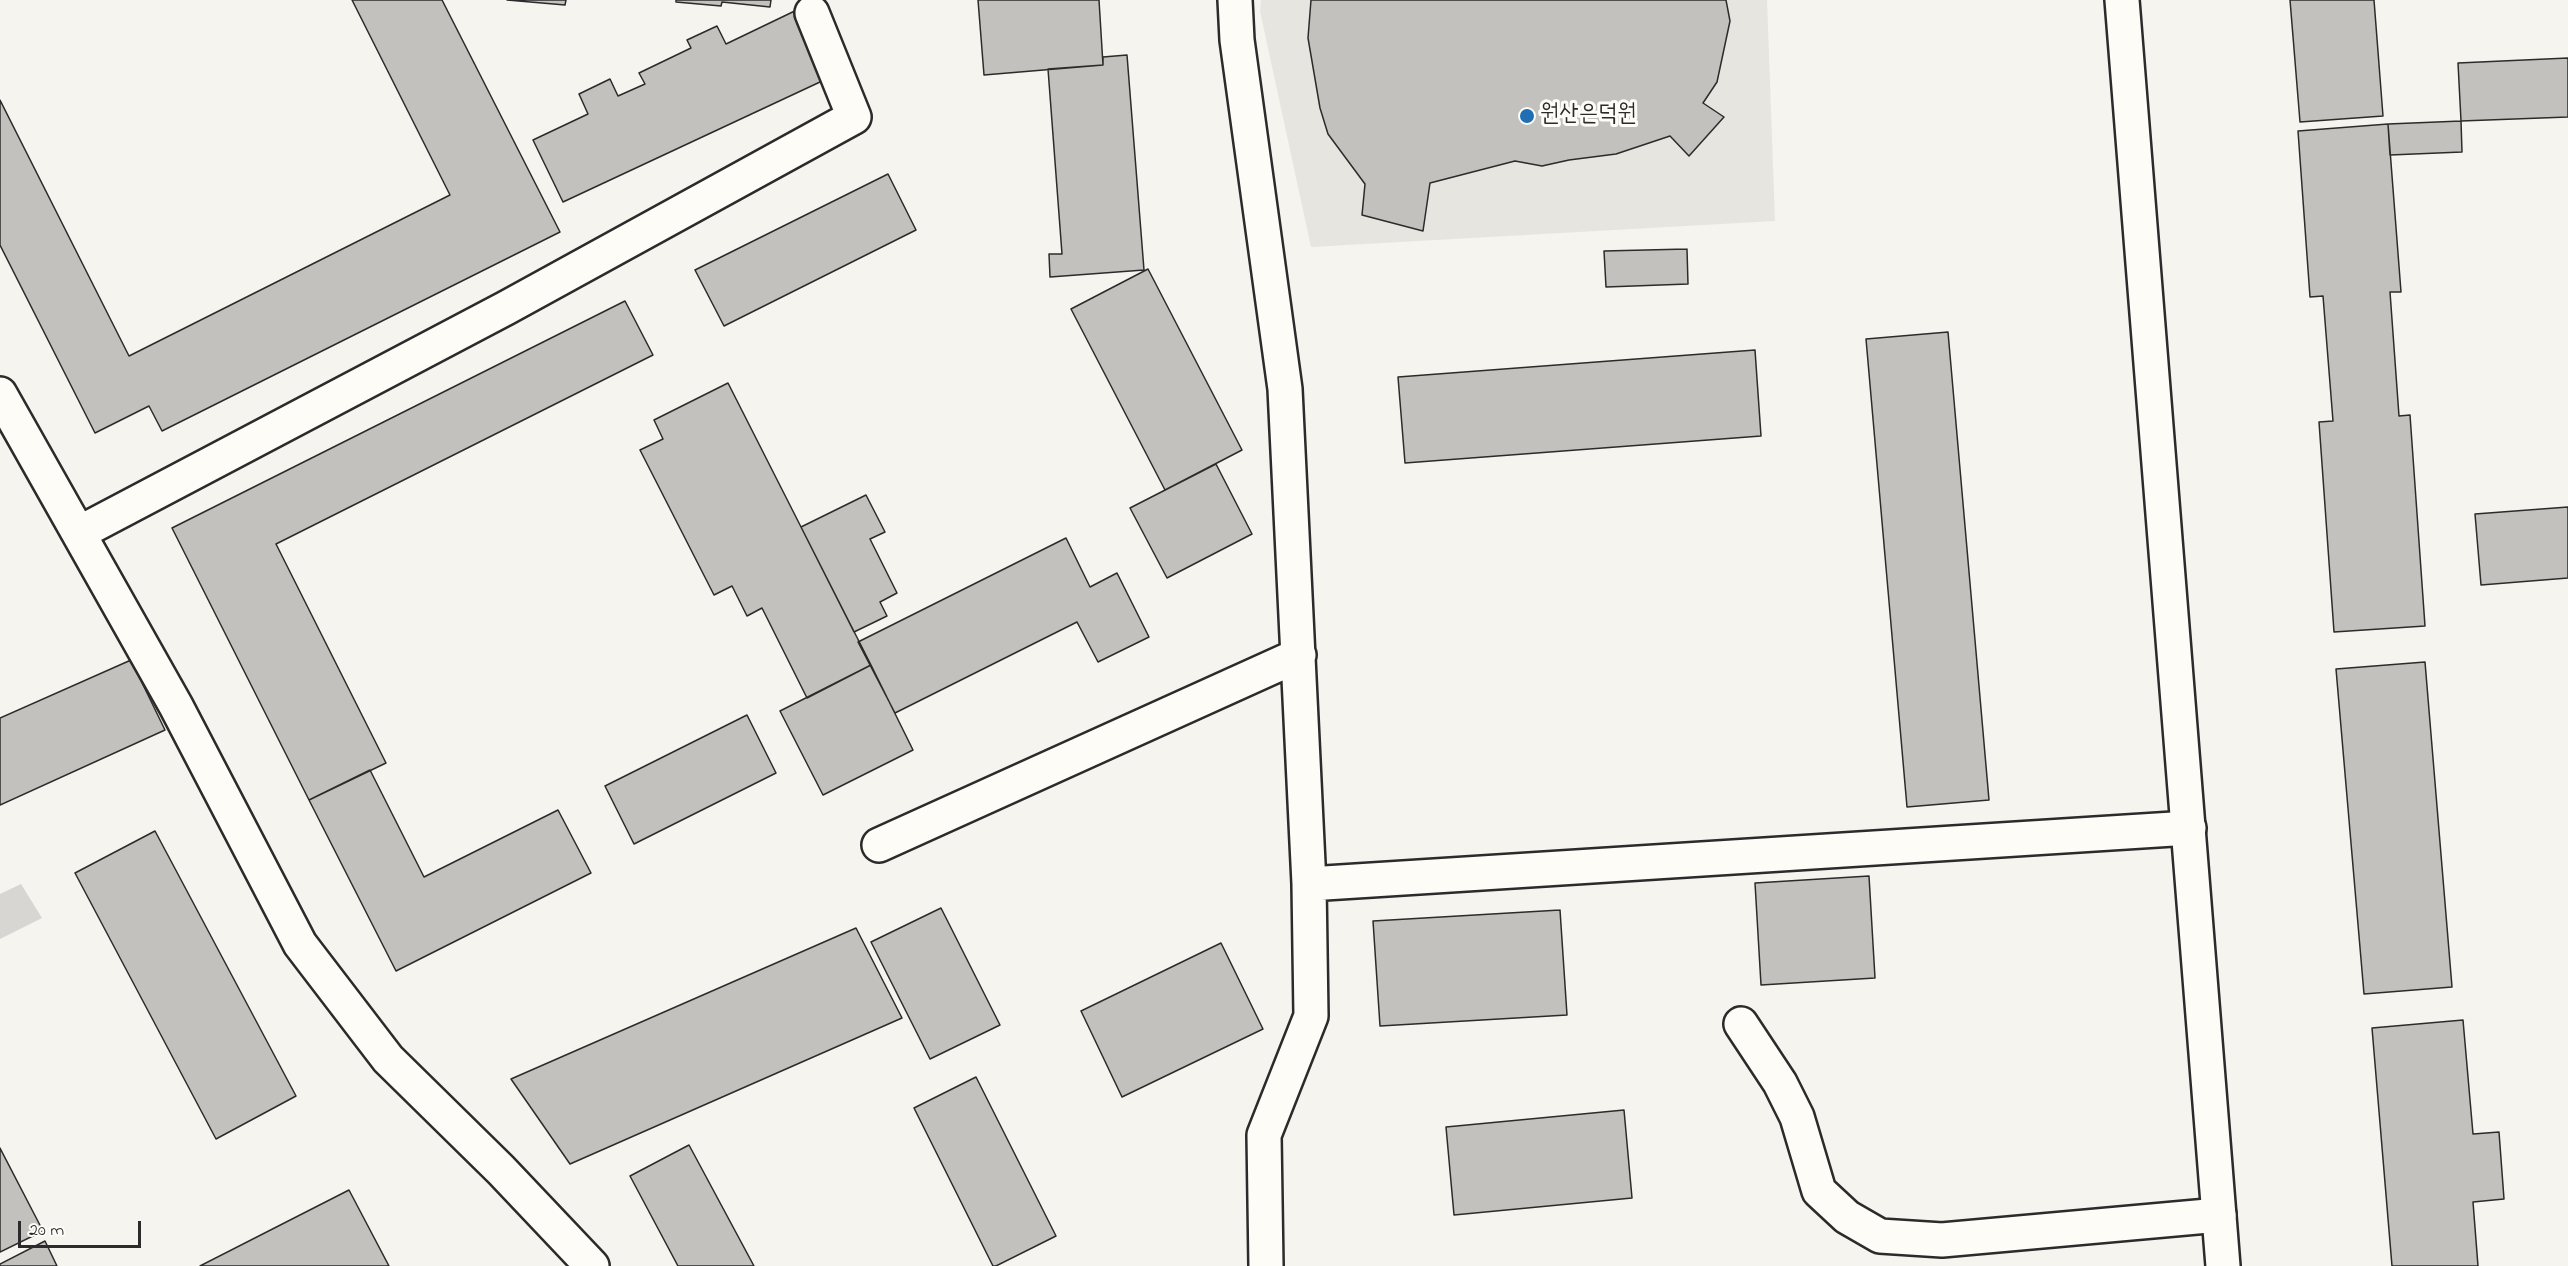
<!DOCTYPE html>
<meta charset="utf-8">
<style>
body{margin:0}
#map{position:relative;width:2568px;height:1266px;overflow:hidden;background:#f5f4ef;font-family:"Indie Flower",sans-serif}
canvas{display:block}
.scale{position:absolute;left:18px;top:1221px;width:123px;height:27px;box-sizing:border-box;border:3px solid #2b2b2b;border-top:0;padding-left:8px;font-size:18px;line-height:21px;white-space:nowrap;color:#2b2b2b;-webkit-text-stroke:4px #fdfcf7;paint-order:stroke}
</style>
<div id="map">
<canvas width="2568" height="1266"></canvas>
<div class="scale">20 m</div>
</div>
<script>
const ctx = document.querySelector('canvas').getContext('2d');
ctx.lineJoin = 'round';
function fill(path, color) { ctx.fillStyle = color; ctx.fill(path, 'evenodd'); }
const poly = rows => new Path2D(rows.map(r => 'M' + r).join(''));
function strokePath(path, color, width, dash) { ctx.strokeStyle = color; ctx.lineWidth = width; ctx.lineCap = dash ? 'butt' : 'round'; ctx.setLineDash(dash || []); ctx.stroke(path); }
function drawText(font, color, halo, rows, align = 'center') {
  ctx.font = font + ' "Indie Flower","Poor Story",sans-serif'; ctx.lineWidth = 6; ctx.setLineDash([]); ctx.textBaseline = 'middle'; ctx.strokeStyle = halo; ctx.fillStyle = color; for (const [text, x, y, turn = 0] of rows) {
    ctx.save(); ctx.translate(x, y); ctx.rotate((+turn || 0) * Math.PI / 180); ctx.textAlign = isNaN(turn) ? turn : align; if (halo) ctx.strokeText(text, 0, 0); ctx.fillText(text, 0, 0); ctx.restore();
  }
}
const built = poly([
 [1261,0,1767,0,1775,221,1311,247,1260,11]
]);
const green = poly([
 [21,884,42,918,0,939,0,894]
]);
const building = poly([
 [352,0,442,0,560,232,162,431,149,406,95,433,0,245,0,100,129,356,450,195,352,0],
 [507,0,566,0,565,5,507,0],
 [676,0,771,0,770,7,722,2,721,6,676,2,676,0],
 [978,0,1099,0,1103,65,984,75,978,0],
 [1311,0,1726,0,1730,21,1717,82,1703,103,1724,117,1689,156,1670,136,1616,154,1569,160,1542,166,1515,161,1430,183,1423,231,1362,215,1365,184,1328,134,1320,108,1308,38,1311,0],
 [2290,0,2374,0,2383,116,2300,122,2290,0],
 [803,7,835,75,563,202,533,140,588,114,579,94,610,79,618,96,645,84,639,73,691,48,687,40,717,26,726,44,803,7],
 [1127,55,1144,270,1050,277,1049,254,1062,254,1048,69,1103,65,1103,57,1127,55],
 [2568,58,2568,117,2461,121,2458,63,2568,58],
 [2461,121,2462,152,2390,155,2388,124,2461,121],
 [2388,124,2401,292,2390,292,2399,416,2410,415,2425,626,2334,632,2319,422,2333,421,2323,296,2310,297,2298,131,2388,124],
 [888,174,916,230,724,326,695,270,888,174],
 [1687,249,1688,284,1606,287,1604,251,1687,249],
 [1148,269,1242,450,1165,490,1071,309,1148,269],
 [625,301,653,355,276,544,386,763,309,800,172,528,625,301],
 [1948,332,1989,800,1907,807,1866,339,1948,332],
 [1755,350,1761,436,1405,463,1398,377,1755,350],
 [728,383,871,665,807,698,762,608,747,616,732,586,714,595,640,450,663,439,654,420,728,383],
 [1216,464,1252,534,1167,578,1130,508,1216,464],
 [866,495,885,532,870,539,897,593,880,602,887,616,854,632,801,527,866,495],
 [2568,507,2568,578,2481,585,2475,514,2568,507],
 [1066,538,1090,587,1117,573,1149,637,1098,662,1077,622,895,713,858,642,1066,538],
 [131,660,165,730,0,805,0,718,131,660],
 [2425,662,2452,987,2364,994,2336,669,2425,662],
 [871,665,913,750,823,795,780,711,871,665],
 [747,715,776,773,634,844,605,786,747,715],
 [370,770,424,877,558,810,591,873,396,971,309,800,370,770],
 [155,831,296,1096,216,1139,75,873,155,831],
 [1869,876,1875,978,1761,985,1755,883,1869,876],
 [941,908,1000,1025,930,1059,871,942,941,908],
 [1560,910,1567,1015,1380,1026,1373,921,1560,910],
 [856,928,902,1018,570,1164,511,1079,856,928],
 [1221,943,1263,1029,1122,1097,1081,1011,1221,943],
 [2463,1020,2473,1134,2499,1132,2504,1199,2473,1202,2478,1266,2392,1266,2372,1028,2463,1020],
 [976,1077,1056,1236,996,1266,993,1266,914,1108,976,1077],
 [1624,1110,1632,1198,1454,1215,1446,1127,1624,1110],
 [689,1145,754,1266,678,1266,630,1176,689,1145],
 [0,1148,43,1231,0,1252,0,1148],
 [349,1190,389,1266,200,1266,349,1190],
 [45,1241,57,1266,0,1266,0,1264,45,1241]
]);
const minor = poly([
 [1235,0,1237,40,1285,389,1309,884,1311,1016,1264,1135,1266,1266],
 [0,394,176,706,300,944,388,1059,501,1170,592,1266],
 [79,533,506,308,854,117,812,13],
 [879,845,1299,655],
 [1309,884,2189,828],
 [1741,1024,1780,1083,1797,1117,1819,1191,1847,1217,1880,1236,1942,1240,2219,1215]
]);
const primary = poly([
 [2122,0,2223,1266]
]);
const markers = [
 [1527,116,8,"#1f6fb2"]
];
const poiNames = [
 ["원산은덕원",1540,116]
];
fill(built, '#e6e5e0');
fill(green, '#d7d6d2');
fill(building, '#c2c1be');
strokePath(building, '#2b2b2b', 1.5);
strokePath(minor, '#2b2b2b', 38);
strokePath(primary, '#2b2b2b', 38);
strokePath(minor, '#fdfcf7', 33);
strokePath(primary, '#fdfcf7', 33);
for (const [x, y, r, color] of markers) { const dot = new Path2D(); dot.arc(x, y, r, 0, 2 * Math.PI); ctx.fillStyle = color; ctx.fill(dot); strokePath(dot, '#fdfcf7', 2); }
drawText('24px', '#2b2b2b', '#fdfcf7', poiNames, 'left');
</script>
